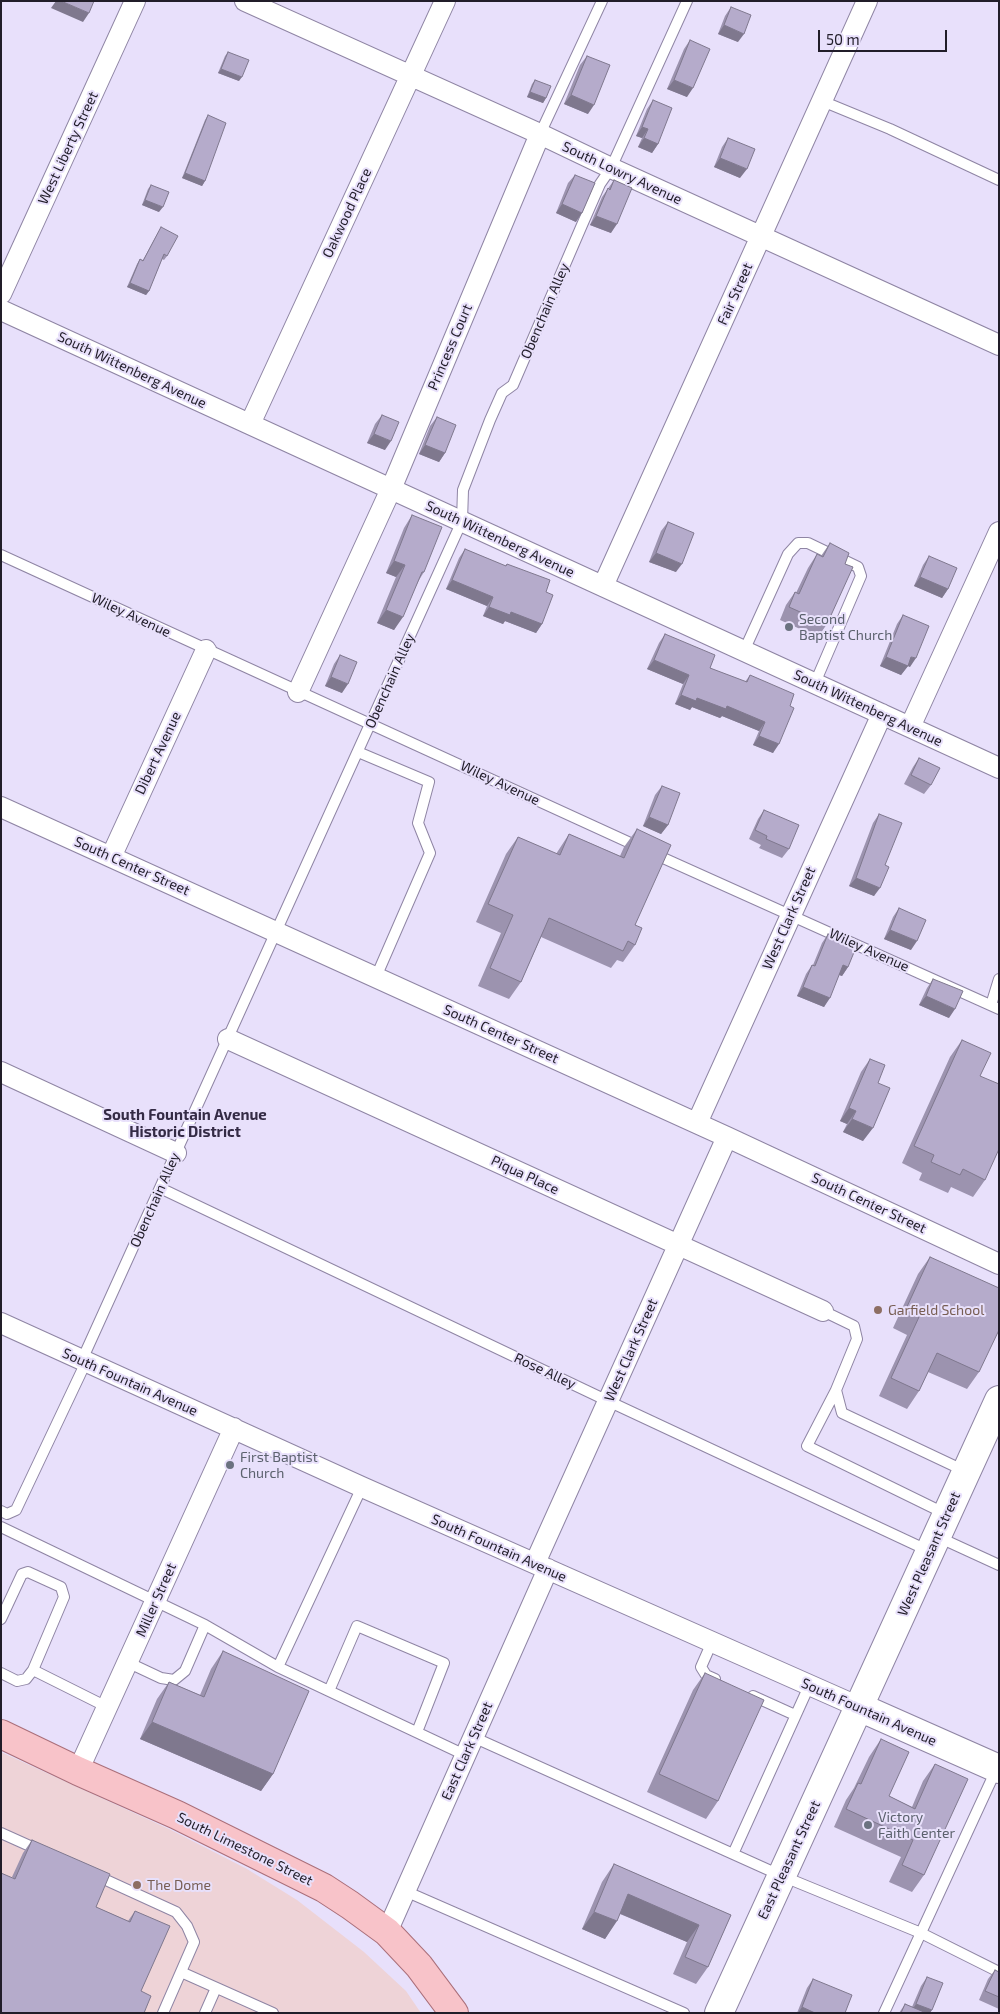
<!DOCTYPE html>
<style>
body{margin:0}
#map{position:relative;width:1000px;height:2014px;overflow:hidden;background:#e8e0fb;font-family:"Exo 2",sans-serif}
canvas{display:block}
.frame{position:absolute;inset:0;border:2px solid #211d29;pointer-events:none}
.scale{position:absolute;left:818px;top:30px;width:129px;height:22px;box-sizing:border-box;border:2px solid #211d29;border-top:0;padding-left:6px;font-size:15px;line-height:18px;white-space:nowrap;color:#211d29;-webkit-text-stroke:4px #e8e0fb;paint-order:stroke}
</style>
<div id="map">
<canvas width="1000" height="2014"></canvas>
<div class="frame"></div>
<div class="scale">50 m</div>
</div>
<script>
const ctx = document.querySelector('canvas').getContext('2d');
ctx.lineJoin = 'round';
function fill(path, color) { ctx.fillStyle = color; ctx.fill(path, 'evenodd'); }
const poly = rows => new Path2D(rows.map(r => 'M' + r).join(''));
function strokePath(path, color, width, dash) { ctx.strokeStyle = color; ctx.lineWidth = width; ctx.lineCap = dash ? 'butt' : 'round'; ctx.setLineDash(dash || []); ctx.stroke(path); }
function drawText(font, color, halo, rows, align = 'center') {
  ctx.font = font + ' "Exo 2",sans-serif'; ctx.lineWidth = 4; ctx.setLineDash([]); ctx.textBaseline = 'middle'; ctx.strokeStyle = halo; ctx.fillStyle = color; for (const [text, x, y, turn = 0] of rows) {
    ctx.save(); ctx.translate(x, y); ctx.rotate((+turn || 0) * Math.PI / 180); ctx.textAlign = isNaN(turn) ? turn : align; if (halo) ctx.strokeText(text, 0, 0); ctx.fillText(text, 0, 0); ctx.restore();
  }
}
const education = poly([
 [1,1752,169,1829,247,1869,297,1900,364,1952,406,1991,421,2013,1,2013]
]);
const lane = poly([
 [822,101,890,129,999,180],
 [540,134,602,1],
 [1,555,639,847],
 [744,651,788,554,798,543,808,543,858,567,861,576,815,683],
 [358,752,429,782,418,823,430,853,376,977],
 [652,853,999,1009],
 [991,1005,999,979],
 [160,1188,608,1401,929,1551],
 [823,1311,854,1326,857,1339,836,1390,842,1413,965,1471],
 [82,1360,462,521,463,490,490,420,502,393,513,385,582,225,600,184,611,168,687,1],
 [836,1390,807,1446,946,1514],
 [1,1511,7,1514,16,1510,86,1362],
 [1,1527,205,1625,278,1667,465,1755],
 [938,1537,999,1565],
 [1,1619,22,1574,28,1572,61,1587,64,1597,33,1670,26,1679,17,1681,1,1673],
 [712,1642,701,1667,706,1675,715,1679],
 [127,1662,161,1678,174,1680,185,1671,205,1625],
 [278,1667,362,1487],
 [33,1670,107,1707],
 [329,1691,357,1626,444,1663,417,1732],
 [753,1696,795,1715],
 [473,1737,782,1876,921,1933,999,1972],
 [1,1833,41,1851],
 [733,1854,809,1686],
 [95,1875,176,1912,187,1926,194,1942,163,2013],
 [405,1891,684,2013],
 [181,1972,273,2013],
 [205,2013,216,1988],
 [884,2013,996,1770]
]);
const street = poly([
 [245,1,540,134,611,168,999,345],
 [1,294,135,1],
 [1,310,999,768],
 [250,424,445,1],
 [603,586,867,1],
 [298,692,391,489,540,134],
 [910,727,999,532],
 [1,807,727,1137,999,1264],
 [111,857,206,650],
 [228,1039,823,1311],
 [1,1072,176,1153],
 [697,1123,882,714],
 [1,1323,362,1487,859,1707],
 [535,1563,727,1137],
 [78,1771,234,1428],
 [387,1932,548,1569]
]);
const secondary = poly([
 [859,1707,999,1769],
 [719,2013,999,1400]
]);
const primary = poly([
 [1,1734,78,1771,177,1815,324,1888,350,1905,387,1932,419,1966,454,2013]
]);
const wall = poly([
 [731,7,738,42,718,34,725,16],
 [690,40,687,97,667,89,684,49],
 [228,52,239,81,218,73,225,56],
 [587,56,588,114,564,104,580,65],
 [535,80,546,98,543,103,527,97,532,84],
 [653,100,658,144,652,153,638,147,642,138,636,136,647,109],
 [208,115,205,181,202,186,182,178,205,120],
 [728,138,740,178,714,167,722,147],
 [575,175,576,222,556,213,568,183],
 [614,180,611,233,590,225,602,197],
 [151,185,159,212,142,205,148,189],
 [161,227,167,256,164,260,162,259,149,291,146,295,127,287,137,264,140,259,143,260],
 [382,415,385,450,367,443,375,424],
 [437,417,445,453,439,462,419,454,430,426],
 [412,515,424,572,419,580,394,630,377,623,396,577,386,573,404,528],
 [668,522,676,572,649,562,661,531],
 [830,543,845,564,827,624,818,637,780,620,786,605,795,592,796,593,808,568,817,554,821,556],
 [465,549,505,566,507,564,546,592,542,624,536,633,505,621,503,624,483,616,487,606,446,589,459,558],
 [929,556,948,589,942,598,914,586,923,565],
 [903,615,910,667,908,666,901,675,880,666,897,624],
 [665,634,710,668,745,682,750,675,790,706,773,753,753,745,759,731,722,716,720,718,692,707,690,710,675,704,683,684,647,669,659,643],
 [340,655,342,693,325,686,334,664],
 [919,758,931,785,924,794,904,784,913,767],
 [662,786,668,825,661,834,643,826,655,795],
 [764,810,789,849,782,858,759,848,761,845,749,839,758,819],
 [879,814,885,865,874,896,849,886,873,823],
 [637,829,635,945,623,962,617,960,611,968,541,937,521,982,509,999,478,986,501,933,476,922,506,854,518,837,556,854,569,834,620,856,624,847],
 [899,908,911,950,884,939,893,917],
 [828,934,848,967,842,976,839,975,824,1007,797,996,806,974,812,965,813,965,822,943],
 [933,979,949,1018,919,1005,927,988],
 [962,1040,980,1076,985,1180,973,1197,951,1187,948,1193,919,1180,922,1173,902,1163,950,1057],
 [870,1059,878,1083,863,1141,843,1132,847,1124,840,1121,861,1072],
 [930,1257,979,1372,967,1389,928,1372,919,1391,907,1409,879,1396,907,1335,893,1328,918,1274],
 [223,1651,273,1774,261,1791,140,1739,157,1699,169,1682,200,1695,211,1669],
 [705,1673,718,1801,706,1819,647,1792,693,1690],
 [881,1739,889,1796,912,1807,923,1781,935,1764,924,1875,912,1892,889,1882,901,1857,834,1827,846,1800,854,1788,869,1757],
 [32,1840,96,1907,128,1921,135,1911,141,1991,12,1877,23,1853],
 [614,1864,731,1915,708,1967,696,1984,673,1974,687,1942,620,1914,605,1939,582,1929,602,1882],
 [995,1970,999,1972,999,2009,979,2000,988,1979],
 [927,1977,930,2013,899,2013,905,2004,912,2007,921,1986],
 [813,1979,845,2013,797,2013,807,1988]
]);
const shadedWall = poly([
 [56,1,61,1,89,13,83,22,51,8],
 [724,25,744,34,738,42,718,34],
 [221,69,242,77,239,81,218,73],
 [674,80,693,88,687,97,667,89],
 [530,92,546,98,543,103,527,97],
 [571,95,594,105,588,114,564,104],
 [642,127,648,129,642,138,636,136],
 [644,138,658,144,652,153,638,147],
 [720,158,747,169,740,178,714,167],
 [185,173,205,181,202,186,182,178],
 [145,200,163,207,159,212,142,205],
 [562,204,582,213,576,222,556,213],
 [596,216,617,224,611,233,590,225],
 [130,283,149,291,146,295,127,287],
 [374,434,391,441,385,450,367,443],
 [425,445,445,453,439,462,419,454],
 [656,553,682,564,676,572,649,562],
 [394,561,405,565,396,577,386,573],
 [920,577,948,589,942,598,914,586],
 [452,580,493,597,487,606,446,589],
 [489,607,511,612,542,624,536,633,505,621,503,624,483,616],
 [386,610,403,617,394,630,377,623],
 [886,657,911,657,916,658,910,667,908,666,901,675,880,666],
 [654,660,689,675,683,684,647,669],
 [331,677,348,684,342,693,325,686],
 [681,695,697,698,727,706,765,722,759,731,722,716,720,718,692,707,690,710,675,704],
 [759,736,779,744,773,753,753,745],
 [649,817,668,825,661,834,643,826],
 [856,878,880,888,874,896,849,886],
 [890,930,917,941,911,950,884,939],
 [843,965,848,967,842,976,837,974],
 [803,987,830,998,824,1007,797,996],
 [926,996,955,1009,949,1018,919,1005],
 [849,1108,856,1111,847,1124,840,1121],
 [852,1119,873,1128,863,1141,843,1132],
 [152,1722,273,1774,261,1791,140,1739],
 [628,1894,699,1925,687,1942,616,1912],
 [594,1912,617,1921,605,1939,582,1929],
 [916,2004,932,2010,930,2013,910,2013],
 [802,2007,815,2013,798,2013]
]);
const building = poly([
 [61,1,94,1,89,13,61,1],
 [731,7,751,15,744,34,724,25,731,7],
 [690,40,710,49,693,88,674,80,690,40],
 [228,52,249,60,242,77,221,69,228,52],
 [587,56,610,65,594,105,571,95,587,56],
 [535,80,551,86,546,98,530,92,535,80],
 [653,100,672,108,658,144,644,138,648,129,642,127,653,100],
 [208,115,226,123,205,181,185,173,208,115],
 [728,138,755,149,747,169,720,158,728,138],
 [575,175,595,183,582,213,562,204,575,175],
 [614,180,632,188,617,224,596,216,608,188,610,190,614,180],
 [151,185,169,192,163,207,145,200,151,185],
 [161,227,178,236,167,256,164,254,149,291,130,283,140,259,143,261,161,227],
 [382,415,399,422,391,441,374,434,382,415],
 [437,417,456,425,445,453,425,445,437,417],
 [412,515,442,527,424,572,422,572,403,617,386,610,405,565,394,561,412,515],
 [668,522,694,533,682,564,656,553,668,522],
 [830,543,849,553,845,564,853,567,827,624,789,607,795,592,799,594,817,554,823,557,830,543],
 [465,549,506,566,507,564,550,580,546,592,553,595,542,624,511,612,510,615,489,607,493,597,452,580,465,549],
 [929,556,957,568,948,589,920,577,929,556],
 [903,615,929,626,916,658,911,657,908,666,886,657,903,615],
 [665,634,715,655,710,668,747,682,750,675,794,694,790,706,794,708,779,744,759,736,765,722,727,706,726,709,697,698,696,701,681,695,689,675,654,660,665,634],
 [340,655,357,662,348,684,331,677,340,655],
 [919,758,940,768,931,785,911,775,919,758],
 [662,786,680,793,668,825,649,817,662,786],
 [764,810,799,825,789,849,766,839,767,836,755,830,764,810],
 [879,814,902,823,885,865,889,867,880,888,856,878,879,814],
 [637,829,671,845,635,925,642,928,635,945,628,941,623,951,549,918,521,982,490,968,513,915,488,904,518,837,560,855,569,834,624,858,637,829],
 [899,908,926,920,917,941,890,930,899,908],
 [828,934,857,945,848,967,843,965,830,998,803,987,812,965,815,966,828,934],
 [933,979,963,991,955,1009,926,996,933,979],
 [962,1040,991,1053,980,1076,999,1084,999,1149,985,1180,963,1169,960,1175,931,1162,934,1155,914,1146,962,1040],
 [870,1059,885,1065,878,1083,890,1088,873,1128,852,1119,856,1111,849,1108,870,1059],
 [930,1257,999,1288,999,1330,979,1372,937,1353,919,1391,891,1378,919,1317,905,1311,930,1257],
 [223,1651,309,1691,273,1774,152,1722,169,1682,204,1697,223,1651],
 [705,1673,764,1700,718,1801,659,1774,705,1673],
 [881,1739,909,1752,889,1796,915,1809,935,1764,968,1779,924,1875,902,1865,913,1840,846,1809,858,1783,861,1784,881,1739],
 [32,1840,110,1874,96,1907,130,1922,135,1911,170,1926,141,1991,151,1996,144,2013,1,2013,1,1873,15,1879,32,1840],
 [614,1864,731,1915,708,1967,685,1957,699,1925,628,1894,617,1921,594,1912,614,1864],
 [995,1970,999,1972,999,1997,985,1991,995,1970],
 [927,1977,943,1983,932,2010,916,2004,927,1977],
 [813,1979,852,1995,845,2013,815,2013,802,2007,813,1979],
 [905,2004,924,2012,924,2013,901,2013,905,2004]
]);
const markers = [
 [789,627,5,"#6b7280"],
 [878,1310,5,"#8d6e63"],
 [230,1465,5,"#6b7280"],
 [868,1825,5,"#6b7280"],
 [137,1885,5,"#8d6e63"]
];
const streetNames = [
 ["West Liberty Street",68,148,-65],
 ["South Lowry Avenue",622,173,25],
 ["Oakwood Place",347,213,-65],
 ["Fair Street",735,294,-66],
 ["Obenchain Alley",545,311,-67],
 ["Princess Court",450,347,-67],
 ["South Wittenberg Avenue",132,370,25],
 ["South Wittenberg Avenue",500,539,25],
 ["Wiley Avenue",131,615,25],
 ["Obenchain Alley",390,681,-66],
 ["South Wittenberg Avenue",868,708,25],
 ["Dibert Avenue",158,753,-65],
 ["Wiley Avenue",500,783,25],
 ["South Center Street",132,866,24],
 ["West Clark Street",789,918,-66],
 ["Wiley Avenue",869,950,24],
 ["South Center Street",501,1034,24],
 ["Piqua Place",525,1175,25],
 ["Obenchain Alley",155,1200,-66],
 ["South Center Street",869,1203,25],
 ["West Clark Street",631,1350,-66],
 ["Rose Alley",545,1371,25],
 ["South Fountain Avenue",130,1382,24],
 ["South Fountain Avenue",499,1548,24],
 ["West Pleasant Street",929,1554,-66],
 ["Miller Street",156,1600,-66],
 ["South Fountain Avenue",869,1712,24],
 ["East Clark Street",467,1751,-66],
 ["South Limestone Street",245,1849,26],
 ["East Pleasant Street",789,1860,-65]
];
const worshipNames = [
 ["Second",799,619],
 ["Baptist Church",799,635],
 ["First Baptist",240,1457],
 ["Church",240,1473],
 ["Victory",878,1817],
 ["Faith Center",878,1833]
];
const educationNames = [
 ["Garfield School",888,1310],
 ["The Dome",147,1885]
];
const neighbourhoodNames = [
 ["South Fountain Avenue",185,1115],
 ["Historic District",185,1132]
];
fill(education, '#eed3d7');
strokePath(lane, '#8f85a4', 12);
strokePath(street, '#8f85a4', 22);
strokePath(secondary, '#8f85a4', 30);
strokePath(primary, '#aa6f7a', 30);
strokePath(lane, '#fff', 10);
strokePath(street, '#fff', 20);
strokePath(secondary, '#fff', 28);
strokePath(primary, '#f8c3c9', 28);
fill(wall, '#9c93af');
fill(shadedWall, '#7f788e');
fill(building, '#b5abcb');
strokePath(building, '#7f788e', 1);
for (const [x, y, r, color] of markers) { const dot = new Path2D(); dot.arc(x, y, r, 0, 2 * Math.PI); ctx.fillStyle = color; ctx.fill(dot); strokePath(dot, '#e8e0fb', 2); }
drawText('14px', '#211d29', '#e8e0fb', streetNames);
drawText('14px', '#5b616d', '#e8e0fb', worshipNames, 'left');
drawText('14px', '#785e54', '#e8e0fb', educationNames, 'left');
drawText('bold 15px', '#342b45', '#e8e0fb', neighbourhoodNames);
</script>
